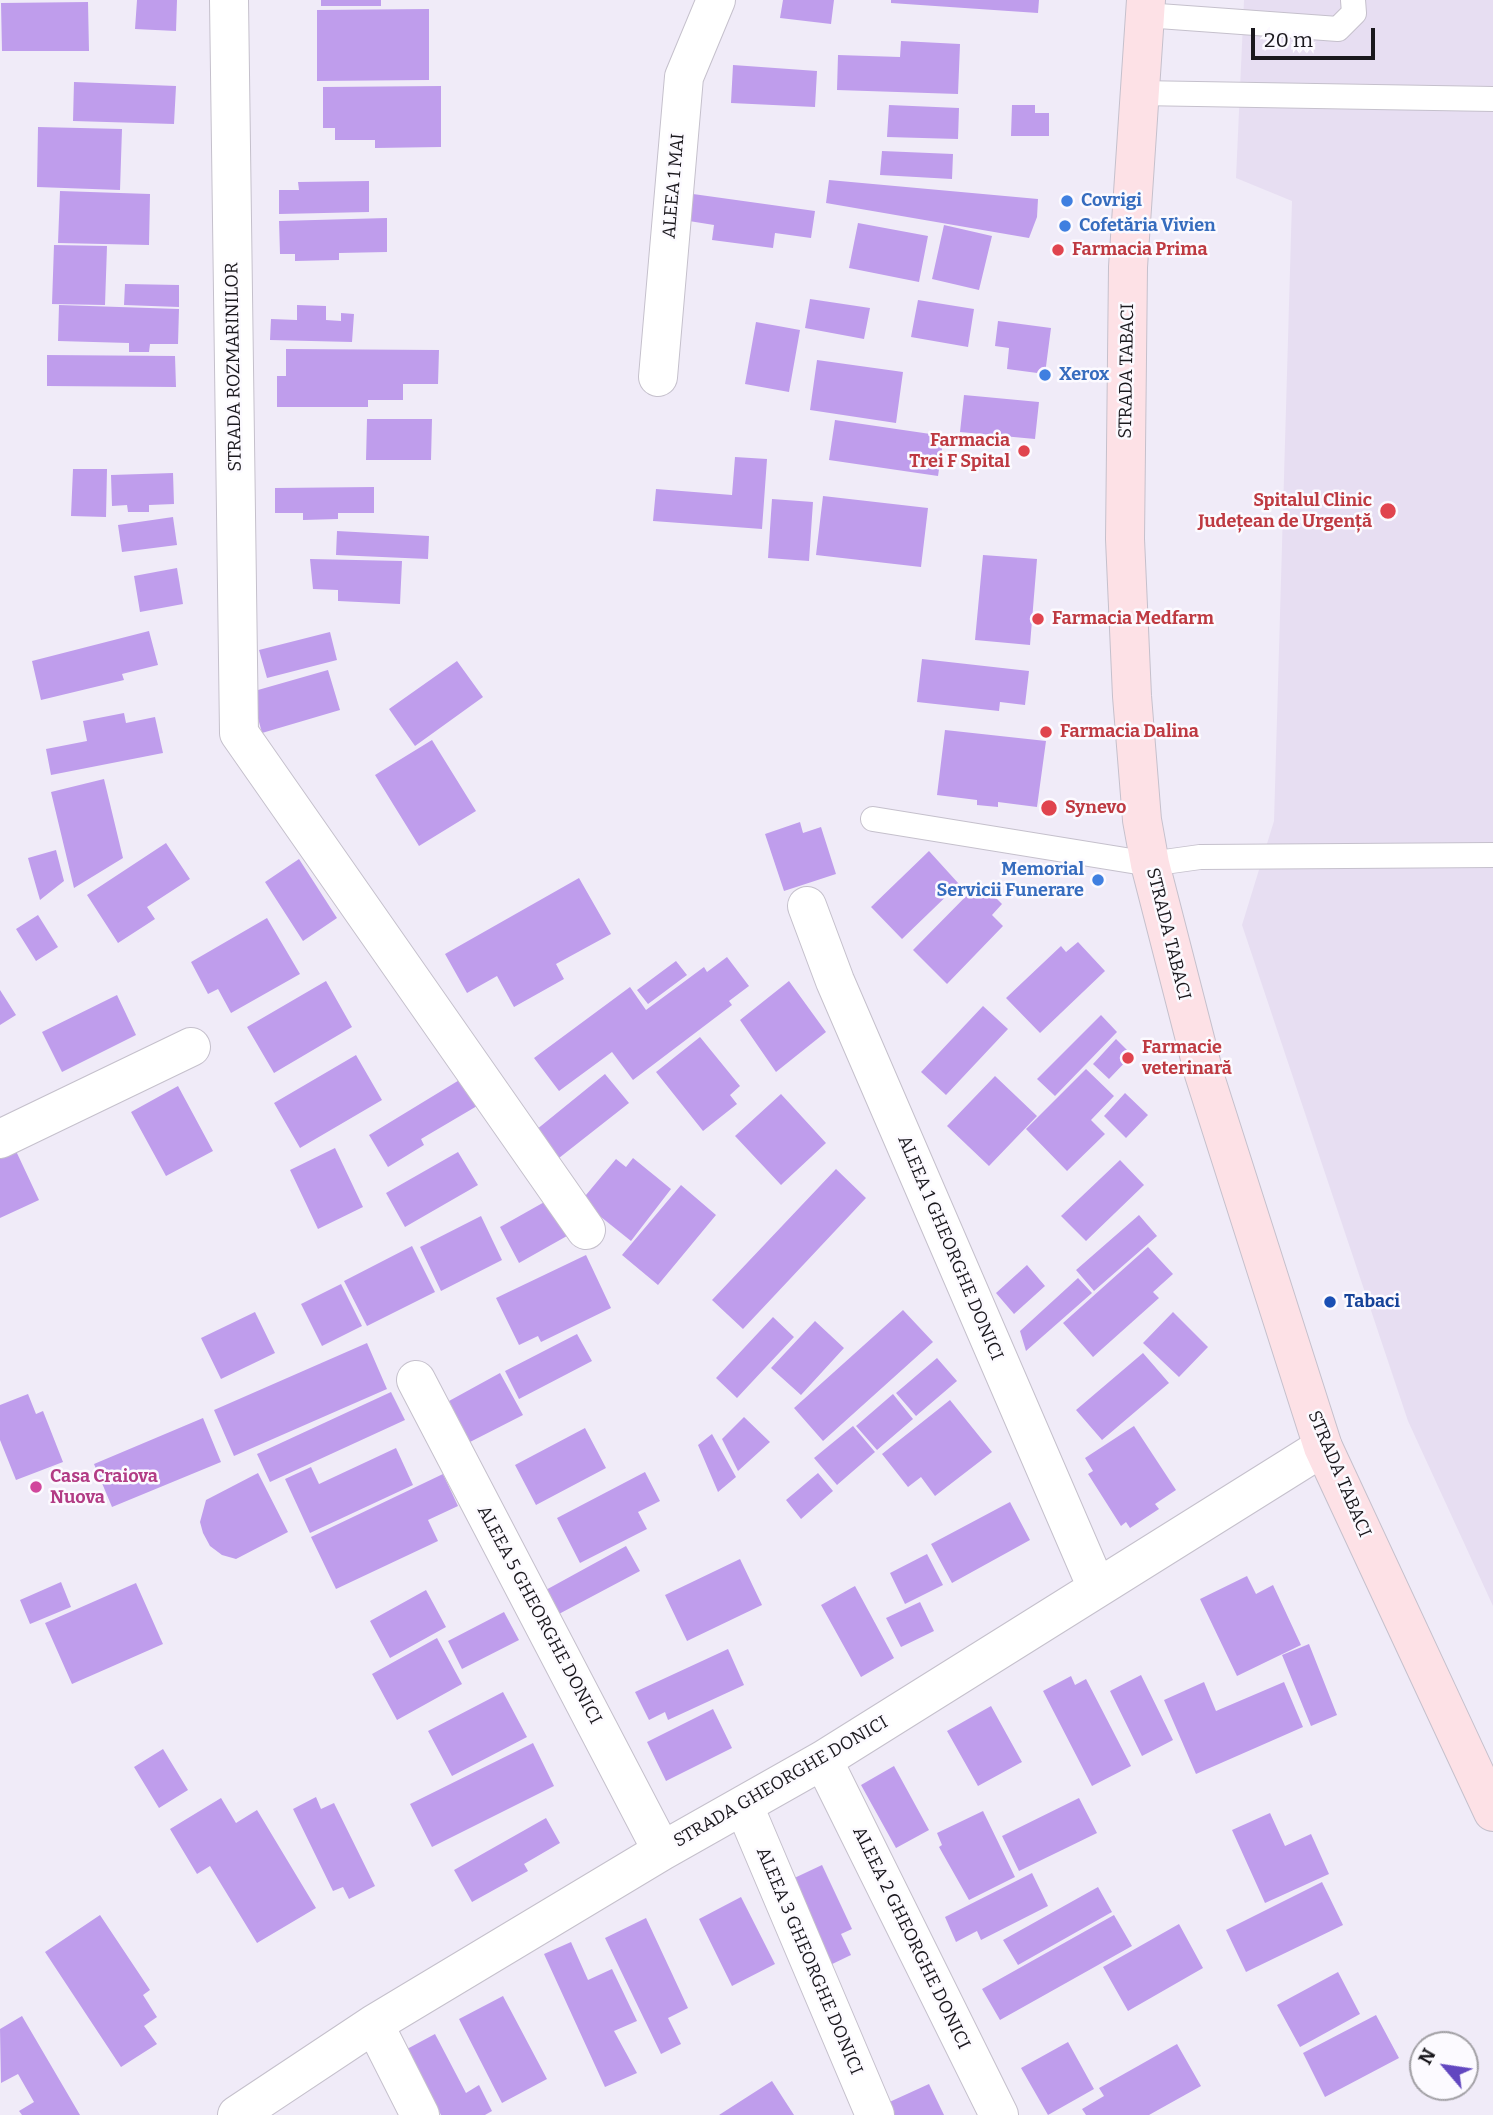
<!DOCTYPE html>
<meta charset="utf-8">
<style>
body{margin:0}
#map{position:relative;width:1493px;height:2115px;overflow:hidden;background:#f0ebf8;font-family:Bitter,serif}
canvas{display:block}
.north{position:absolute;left:1409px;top:2031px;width:70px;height:70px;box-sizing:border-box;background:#fcfaff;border:2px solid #a2a0a5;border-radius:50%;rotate:299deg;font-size:19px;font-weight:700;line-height:28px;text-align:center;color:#1a181d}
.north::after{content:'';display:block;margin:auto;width:24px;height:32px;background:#6247c0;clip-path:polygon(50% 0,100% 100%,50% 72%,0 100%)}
.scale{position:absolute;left:1251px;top:28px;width:124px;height:32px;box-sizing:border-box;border:4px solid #1a181d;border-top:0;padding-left:9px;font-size:21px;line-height:24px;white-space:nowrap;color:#1a181d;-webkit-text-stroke:5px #fcfaff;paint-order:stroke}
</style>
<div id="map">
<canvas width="1493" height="2115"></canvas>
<div class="north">N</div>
<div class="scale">20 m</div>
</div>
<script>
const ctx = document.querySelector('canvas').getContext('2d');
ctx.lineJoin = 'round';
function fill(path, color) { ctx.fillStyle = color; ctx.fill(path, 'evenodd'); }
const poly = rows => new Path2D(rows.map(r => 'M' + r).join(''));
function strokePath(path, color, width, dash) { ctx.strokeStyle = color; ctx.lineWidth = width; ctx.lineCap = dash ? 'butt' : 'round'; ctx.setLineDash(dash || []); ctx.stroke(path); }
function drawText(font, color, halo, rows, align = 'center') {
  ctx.font = font + ' Bitter,serif'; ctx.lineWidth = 5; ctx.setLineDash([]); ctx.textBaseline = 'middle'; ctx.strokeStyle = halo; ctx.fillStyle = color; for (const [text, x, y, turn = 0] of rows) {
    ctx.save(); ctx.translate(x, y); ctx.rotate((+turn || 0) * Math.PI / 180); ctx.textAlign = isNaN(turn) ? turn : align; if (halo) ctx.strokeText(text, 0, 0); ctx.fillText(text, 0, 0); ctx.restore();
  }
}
const built = poly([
 [1244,0,1493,0,1493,1606,1408,1421,1242,925,1274,821,1292,201,1236,178]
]);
const building = poly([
 [137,0,177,0,176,31,135,29],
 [321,0,381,0,381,6,321,6],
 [783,0,834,0,831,24,780,18],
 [891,0,1039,0,1038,13,891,3],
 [88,2,89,51,2,51,1,3],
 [429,9,429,80,317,81,317,10],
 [901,41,960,44,958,94,837,90,838,55,900,57],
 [733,65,817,71,815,107,731,103],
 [74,82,176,86,174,124,73,121],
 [441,86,441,147,375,148,375,140,335,140,335,128,323,128,323,87],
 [889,105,959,108,958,139,887,137],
 [1012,105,1035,105,1035,113,1049,113,1049,136,1011,136],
 [38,127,122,129,120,190,37,187],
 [882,151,953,154,952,179,880,175],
 [829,180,1038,199,1037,217,1029,238,826,203],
 [369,181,369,212,279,214,279,190,299,190,298,182],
 [60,191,150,194,149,245,58,243],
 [693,194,815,211,811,238,775,233,773,248,712,240,714,225,689,221],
 [387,218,387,252,339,253,339,260,295,261,295,254,280,254,279,221],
 [858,223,928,236,919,282,849,268],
 [944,225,992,236,979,290,932,279],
 [54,245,107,246,105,305,52,304],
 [125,284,179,285,179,307,124,305],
 [810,299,870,308,864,339,805,328],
 [918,300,974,309,968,347,911,337],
 [59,305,179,309,178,344,150,344,149,352,129,352,129,343,58,341],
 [297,305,326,306,326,320,341,321,341,313,354,314,352,342,270,340,271,319,297,320],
 [998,321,1051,328,1045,374,1007,369,1009,348,995,346],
 [756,322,800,330,789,392,745,384],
 [286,349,439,350,438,384,403,384,403,400,368,400,368,407,277,407,277,376,286,376],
 [47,355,175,356,176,387,47,386],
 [817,360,903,372,896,423,810,410],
 [964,395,1039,402,1035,439,960,432],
 [367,419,432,419,431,460,366,460],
 [835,420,944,436,938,476,829,460],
 [735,457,767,459,762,529,653,521,656,489,732,495],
 [73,469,107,469,106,517,71,516],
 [173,473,174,504,149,505,149,512,128,512,127,505,112,506,111,475],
 [374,487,374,513,338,513,338,519,303,520,303,513,275,513,275,488],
 [823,496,928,508,921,567,816,555],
 [772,499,813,502,809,561,768,558],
 [173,517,177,545,122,552,118,525],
 [337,531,429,536,428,559,336,555],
 [983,555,1037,559,1030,645,975,640],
 [310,559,402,561,400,604,338,601,338,590,313,589],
 [177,568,183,604,140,612,134,576],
 [149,631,158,665,122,674,124,680,41,700,32,661],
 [330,632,337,660,267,678,259,650],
 [922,659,1029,671,1025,705,1000,702,999,711,917,702],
 [457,661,483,697,415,746,389,709],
 [328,670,340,710,262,733,251,692],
 [124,713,126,723,155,717,163,753,51,775,46,749,87,741,83,721],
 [945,730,1046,741,1037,807,998,802,998,807,977,805,977,800,937,795],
 [432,740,476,811,419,846,375,775],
 [104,779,123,858,74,888,51,792],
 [800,822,803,833,821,827,836,874,784,891,765,834],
 [166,843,190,879,147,907,155,919,118,943,87,895],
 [56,850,64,881,40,900,28,858],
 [929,851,959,884,902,939,871,907],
 [299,859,337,918,303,941,265,882],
 [579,878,611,934,556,964,564,979,514,1007,497,976,467,993,445,954],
 [980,882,1002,904,992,915,1003,926,947,984,913,950],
 [38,915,58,947,36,961,16,929],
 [267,918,300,974,231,1013,218,989,208,994,191,962],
 [1078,942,1105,971,1040,1033,1006,998,1061,946,1066,952],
 [727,957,749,986,729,1001,732,1005,633,1080,612,1052,559,1091,534,1058,630,987,646,1010,704,967,707,972],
 [676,961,687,975,648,1004,637,990],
 [326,981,352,1027,274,1073,247,1027],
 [789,981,826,1032,776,1072,740,1020],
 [0,990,16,1015,0,1025],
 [117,995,136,1035,62,1072,42,1032],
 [983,1006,1008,1029,946,1095,921,1072],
 [1101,1015,1117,1032,1055,1096,1037,1079],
 [700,1037,740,1086,730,1095,737,1104,703,1131,656,1072],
 [1116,1039,1132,1055,1109,1079,1093,1064],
 [356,1055,382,1100,300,1148,274,1103],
 [1086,1069,1114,1096,1091,1120,1105,1134,1067,1171,1026,1129],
 [605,1074,629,1103,559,1158,536,1130],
 [995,1076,1037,1116,989,1166,947,1126],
 [461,1079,477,1106,421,1139,424,1145,388,1167,369,1135],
 [178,1086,213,1151,166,1176,131,1112],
 [1125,1093,1148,1115,1126,1138,1104,1116],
 [781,1094,826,1143,781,1185,735,1136],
 [335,1148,363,1207,318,1229,290,1170],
 [16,1151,39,1200,0,1218,0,1159],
 [458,1152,478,1185,405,1227,386,1193],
 [633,1158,671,1189,631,1241,581,1201,616,1159,626,1167],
 [1120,1160,1144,1185,1086,1241,1061,1216],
 [836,1169,866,1198,743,1329,712,1300],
 [681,1185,716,1215,658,1285,622,1255],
 [555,1196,574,1232,519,1263,500,1227],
 [1139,1215,1157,1236,1094,1291,1076,1270],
 [481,1216,502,1260,441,1291,420,1247],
 [412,1246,435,1292,367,1326,344,1281],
 [1148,1247,1173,1274,1153,1292,1159,1298,1093,1357,1063,1323],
 [586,1255,611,1308,541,1342,538,1336,519,1345,496,1298],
 [1027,1265,1045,1286,1014,1314,996,1293],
 [1078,1278,1092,1293,1026,1351,1020,1331],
 [341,1284,362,1326,322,1346,301,1304],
 [903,1310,933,1342,823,1441,794,1408],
 [255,1312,275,1353,221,1379,201,1338],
 [1173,1312,1208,1347,1179,1377,1143,1343],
 [773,1317,794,1337,737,1398,716,1378],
 [815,1321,844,1348,801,1395,771,1368],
 [577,1334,592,1361,519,1399,505,1371],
 [367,1343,387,1389,234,1456,214,1410],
 [1143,1353,1169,1383,1102,1440,1076,1410],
 [937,1358,957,1381,916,1416,896,1393],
 [500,1373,523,1415,470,1442,449,1401],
 [391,1392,405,1420,270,1482,257,1454],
 [28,1394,36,1414,43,1411,63,1462,16,1480,0,1440,0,1405],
 [893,1394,913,1419,877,1450,856,1426],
 [950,1400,992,1452,935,1496,921,1477,908,1487,882,1454],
 [744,1417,770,1442,738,1471,722,1439],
 [203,1418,221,1462,112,1507,94,1464],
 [853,1426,875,1452,837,1485,814,1458],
 [1134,1426,1176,1490,1155,1504,1159,1509,1130,1528,1126,1522,1121,1526,1088,1474,1093,1471,1085,1458],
 [585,1428,606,1468,536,1505,515,1465],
 [712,1434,736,1477,718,1492,698,1445],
 [396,1448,413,1485,310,1533,285,1479,311,1467,319,1484],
 [645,1472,660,1501,638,1512,647,1529,580,1563,557,1518],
 [258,1473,288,1532,236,1559,222,1555,210,1546,203,1533,200,1522,206,1500],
 [818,1473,833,1491,801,1519,786,1500],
 [443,1474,458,1506,428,1520,438,1541,336,1589,311,1537],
 [1010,1502,1030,1540,952,1583,931,1544],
 [626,1546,640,1571,557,1615,544,1591],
 [927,1554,943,1585,905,1604,890,1573],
 [740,1559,762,1605,687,1641,665,1595],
 [1247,1576,1256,1594,1273,1585,1301,1645,1237,1676,1200,1599],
 [61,1582,71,1607,30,1624,20,1600],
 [136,1583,163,1644,72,1684,45,1623],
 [855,1586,894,1658,861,1677,821,1605],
 [426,1590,446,1627,390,1658,370,1621],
 [920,1602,934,1631,901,1647,886,1618],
 [504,1612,519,1640,462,1669,448,1641],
 [437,1638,462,1684,397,1720,372,1674],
 [1309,1644,1337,1715,1311,1726,1282,1655],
 [728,1649,744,1685,668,1720,665,1712,649,1720,635,1692],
 [1141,1675,1173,1740,1142,1756,1110,1691],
 [1071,1676,1075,1685,1086,1679,1131,1766,1092,1786,1043,1691],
 [1204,1682,1216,1711,1284,1682,1303,1727,1196,1774,1164,1700],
 [503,1692,527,1737,452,1776,428,1731],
 [991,1706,1022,1762,978,1786,947,1731],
 [713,1709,732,1748,666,1781,647,1742],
 [533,1743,554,1786,432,1847,410,1804],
 [163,1749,188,1790,159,1808,134,1767],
 [894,1766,929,1830,896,1848,861,1785],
 [316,1797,321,1809,334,1803,375,1886,349,1899,343,1887,333,1891,293,1809],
 [221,1798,236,1823,257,1810,316,1908,257,1943,210,1866,197,1874,170,1829],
 [1079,1798,1097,1833,1019,1871,1002,1836],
 [983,1811,1015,1877,969,1900,939,1847,942,1845,937,1833],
 [1270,1813,1285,1846,1311,1834,1329,1874,1265,1903,1232,1830],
 [546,1818,560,1843,524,1864,528,1871,472,1902,454,1870],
 [822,1865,852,1929,841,1934,851,1955,828,1966,788,1881],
 [1032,1873,1048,1906,981,1940,977,1931,956,1942,945,1917],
 [1322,1882,1343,1925,1246,1972,1226,1930],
 [1098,1887,1112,1912,1018,1965,1003,1940],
 [741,1897,775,1964,732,1986,699,1919],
 [100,1915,150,1990,143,1995,157,2017,144,2026,157,2044,121,2067,45,1952],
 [1114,1915,1132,1946,1000,2020,982,1989],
 [646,1918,688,2008,668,2018,681,2044,661,2054,605,1938],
 [1179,1924,1203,1968,1128,2011,1103,1967],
 [571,1942,588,1980,612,1969,637,2021,614,2031,637,2073,605,2087,544,1954],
 [1338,1972,1360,2014,1300,2047,1277,2005],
 [503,1996,547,2079,502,2103,459,2019],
 [1376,2015,1399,2058,1325,2097,1303,2053],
 [22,2016,80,2115,22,2115,19,2111,34,2102,18,2074,1,2083,0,2029],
 [435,2034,466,2093,479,2085,492,2111,485,2115,441,2115,407,2049],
 [1068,2042,1094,2089,1048,2115,1021,2068],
 [1177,2044,1201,2086,1149,2115,1086,2115,1082,2109,1104,2096,1099,2088],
 [772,2081,794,2115,719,2115],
 [929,2084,944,2115,890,2115,885,2104]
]);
const service = poly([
 [1145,15,1338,29,1354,13,1353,0],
 [1138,93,1493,99],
 [873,819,1150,864,1200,857,1493,855]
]);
const minor = poly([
 [229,0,239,733,586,1230],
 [658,377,684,77,716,0],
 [807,906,835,981,1097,1588],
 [0,1139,191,1047],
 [416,1380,662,1851],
 [823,1760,999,2115],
 [744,1806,875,2115],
 [374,2024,420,2115],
 [237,2115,374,2024,662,1851,823,1760,1323,1447]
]);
const secondary = poly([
 [1146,0,1128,267,1125,539,1132,696,1142,820,1150,864,1204,1074,1323,1447,1493,1812]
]);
const markers = [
 [1067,201,7,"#3f7fe0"],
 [1065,226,7,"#3f7fe0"],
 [1058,250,7,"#e0444e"],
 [1045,375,7,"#3f7fe0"],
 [1024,451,7,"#e0444e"],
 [1388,511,9,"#e0444e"],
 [1038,619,7,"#e0444e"],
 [1046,732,7,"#e0444e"],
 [1049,808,9,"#e0444e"],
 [1098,880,7,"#3f7fe0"],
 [1128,1058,7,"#e0444e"],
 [1330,1302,7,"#1a4fb4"],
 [36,1487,7,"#d1479c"]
];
const streetNames = [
 ["ALEEA 1 MAI",674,186,-85],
 ["STRADA ROZMARINILOR",234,367,-91],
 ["STRADA TABACI",1127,371,-89],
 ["STRADA TABACI",1168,934,76],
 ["ALEEA 1 GHEORGHE DONICI",950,1248,67],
 ["STRADA TABACI",1339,1474,67],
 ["ALEEA 5 GHEORGHE DONICI",539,1615,62],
 ["STRADA GHEORGHE DONICI",781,1782,-30],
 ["ALEEA 2 GHEORGHE DONICI",911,1938,64],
 ["ALEEA 3 GHEORGHE DONICI",809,1961,67]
];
const shopNames = [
 ["Covrigi",1081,201],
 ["Cofetăria Vivien",1079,226],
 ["Xerox",1059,375],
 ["Memorial",1084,870,"right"],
 ["Servicii Funerare",1084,891,"right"]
];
const healthNames = [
 ["Farmacia Prima",1072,250],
 ["Farmacia",1010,441,"right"],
 ["Trei F Spital",1010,462,"right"],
 ["Spitalul Clinic",1372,501,"right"],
 ["Județean de Urgență",1372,522,"right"],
 ["Farmacia Medfarm",1052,619],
 ["Farmacia Dalina",1060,732],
 ["Synevo",1065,808],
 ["Farmacie",1142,1048],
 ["veterinară",1142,1069]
];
const transitNames = [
 ["Tabaci",1344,1302]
];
const hotelNames = [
 ["Casa Craiova",50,1477],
 ["Nuova",50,1498]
];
fill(built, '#e7def2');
fill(building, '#bf9dec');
strokePath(service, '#c5c0cc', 26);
strokePath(minor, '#c5c0cc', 40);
strokePath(secondary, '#c5c0cc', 40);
strokePath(service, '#fff', 24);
strokePath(minor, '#fff', 38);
strokePath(secondary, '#fde1e6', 38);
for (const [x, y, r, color] of markers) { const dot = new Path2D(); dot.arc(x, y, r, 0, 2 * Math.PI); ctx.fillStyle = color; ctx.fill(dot); strokePath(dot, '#fcfaff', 2.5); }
drawText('18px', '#1a181d', '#fcfaff', streetNames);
drawText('bold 18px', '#366cbe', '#fcfaff', shopNames, 'left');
drawText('bold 18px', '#be3a42', '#fcfaff', healthNames, 'left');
drawText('bold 18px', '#164399', '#fcfaff', transitNames, 'left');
drawText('bold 18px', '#b23c85', '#fcfaff', hotelNames, 'left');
</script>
